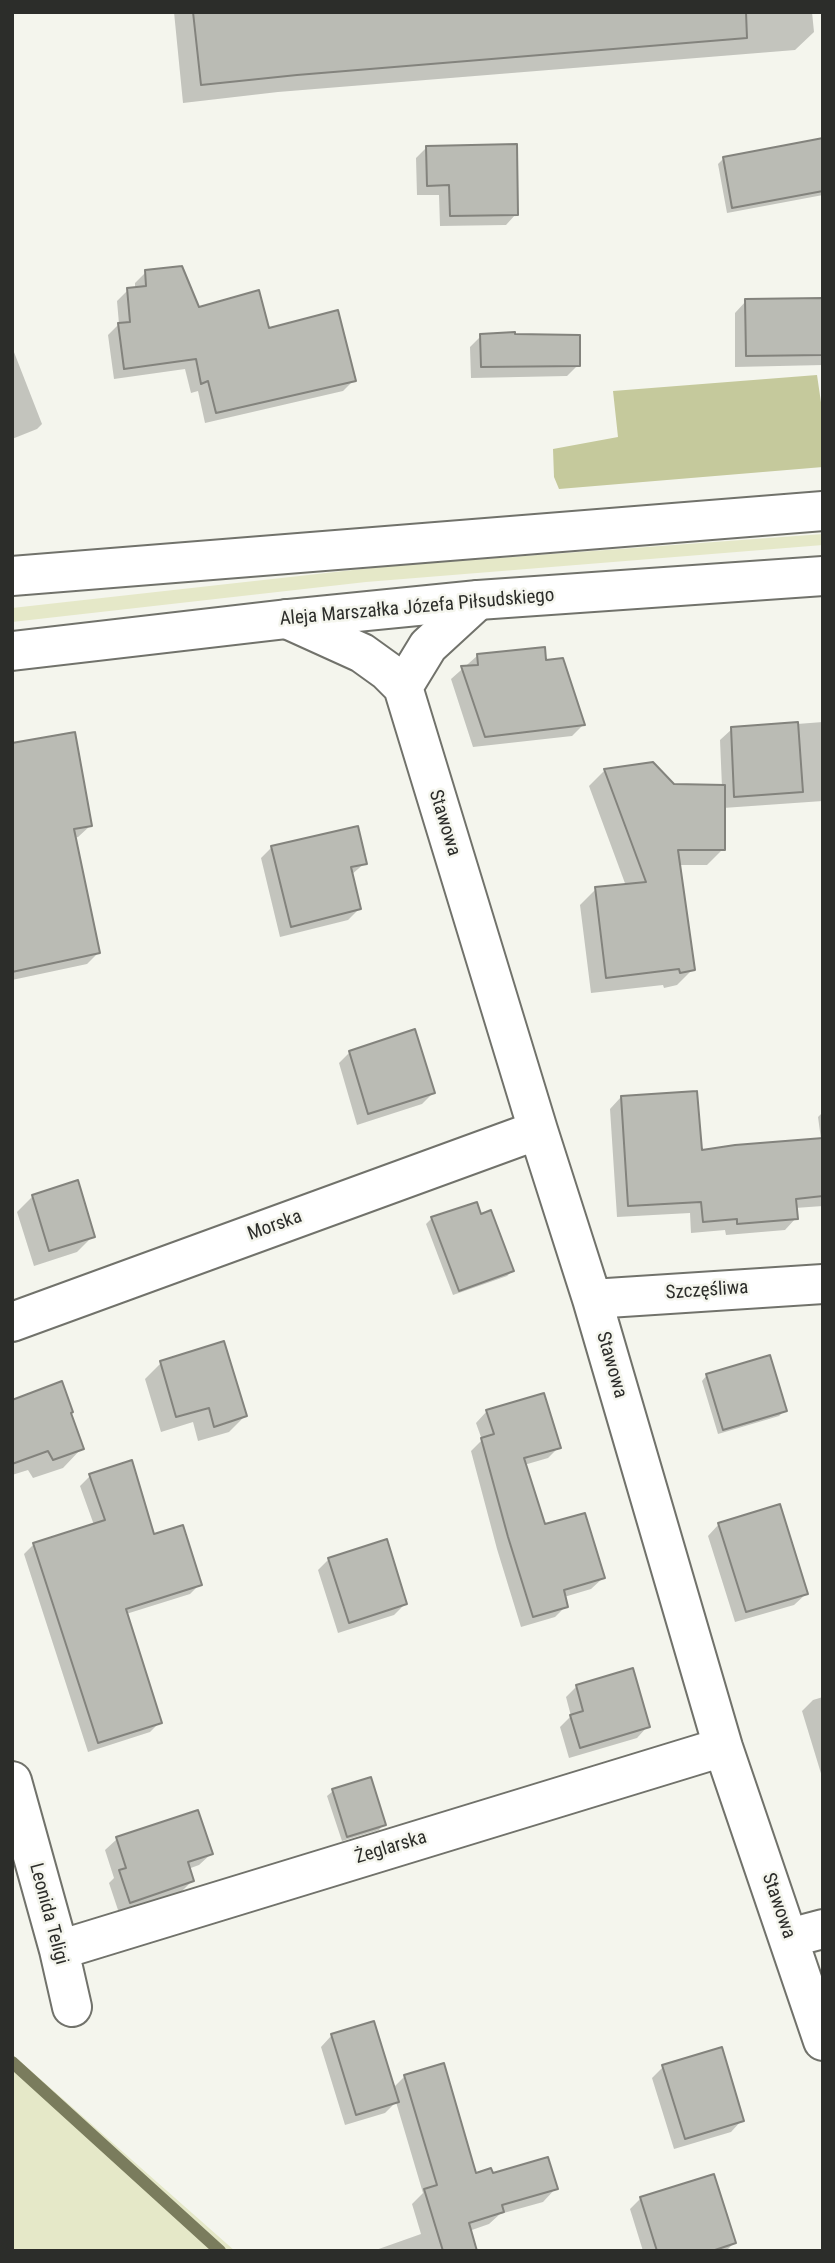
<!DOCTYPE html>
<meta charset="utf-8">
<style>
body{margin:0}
#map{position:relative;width:835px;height:2263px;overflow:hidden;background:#f4f5ed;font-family:"Roboto Condensed",sans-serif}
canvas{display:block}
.frame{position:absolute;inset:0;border:14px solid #2c2d2a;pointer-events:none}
</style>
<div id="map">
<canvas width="835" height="2263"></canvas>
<div class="frame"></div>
</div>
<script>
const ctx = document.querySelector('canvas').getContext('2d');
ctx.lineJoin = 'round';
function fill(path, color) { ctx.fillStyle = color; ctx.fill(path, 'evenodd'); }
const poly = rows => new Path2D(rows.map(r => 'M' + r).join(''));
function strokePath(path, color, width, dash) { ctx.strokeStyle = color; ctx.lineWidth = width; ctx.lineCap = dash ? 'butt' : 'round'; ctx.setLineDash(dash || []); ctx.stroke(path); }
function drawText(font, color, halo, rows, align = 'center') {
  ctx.font = font + ' "Roboto Condensed",sans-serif'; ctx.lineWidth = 5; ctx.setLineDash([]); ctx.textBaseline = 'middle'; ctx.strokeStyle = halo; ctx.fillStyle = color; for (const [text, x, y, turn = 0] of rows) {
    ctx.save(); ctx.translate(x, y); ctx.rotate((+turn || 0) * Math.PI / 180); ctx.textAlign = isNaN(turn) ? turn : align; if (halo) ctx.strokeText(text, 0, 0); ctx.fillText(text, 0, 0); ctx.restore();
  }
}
const green = poly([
 [823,534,823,545,366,582,12,622,12,608,389,566],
 [12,2054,235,2251,12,2251]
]);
const forest = poly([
 [817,375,823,416,823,467,559,489,554,477,553,449,618,437,613,391]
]);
const shadow = poly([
 [174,12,812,12,814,32,795,50,278,92,183,103],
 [823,140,823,195,727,213,718,164,724,158],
 [426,148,516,214,506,225,440,226,439,195,417,195,416,158],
 [146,272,198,309,267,330,354,380,343,391,205,423,198,391,191,393,185,369,114,379,108,335,119,324,117,301,128,290,135,289,135,283],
 [823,300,823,365,735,367,735,313,746,301],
 [481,336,578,365,567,376,471,378,470,347],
 [12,347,42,424,37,429,12,439],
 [477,656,545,662,583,725,572,736,473,747,451,679],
 [823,722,823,801,723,808,723,849,707,865,679,865,693,969,677,985,664,988,663,985,591,993,580,905,596,889,626,886,589,786,605,770,673,786,722,787,720,740,732,729],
 [12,744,90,826,78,837,74,838,98,953,87,964,12,980],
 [272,847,365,863,351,875,359,909,348,920,280,937,261,858],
 [350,1052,433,1093,422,1104,357,1125,339,1063],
 [621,1097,700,1152,821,1139,818,1117,823,1112,823,1206,795,1208,796,1218,785,1230,726,1235,725,1230,691,1233,690,1213,617,1217,610,1109],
 [33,1196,93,1236,77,1252,34,1266,17,1212],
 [480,1216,512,1271,507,1276,453,1295,426,1224,432,1218],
 [161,1363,245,1416,229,1432,198,1441,193,1422,161,1432,145,1379],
 [707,1375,785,1410,779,1416,718,1434,702,1381],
 [12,1402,69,1414,82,1448,63,1468,33,1478,28,1470,12,1475],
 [487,1411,559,1447,548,1458,524,1465,544,1527,603,1578,591,1589,564,1597,566,1606,555,1617,521,1627,497,1549,471,1451,482,1440,476,1423],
 [90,1476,200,1584,190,1594,126,1614,160,1722,150,1732,88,1752,24,1554,34,1544,94,1525,80,1486],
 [719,1524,806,1594,794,1605,735,1622,708,1536],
 [329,1559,405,1604,394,1615,338,1633,318,1570],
 [577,1686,648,1726,637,1738,569,1758,560,1727,571,1716,566,1697],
 [823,1697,823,1780,802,1711,813,1700],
 [333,1791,384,1824,379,1830,342,1841,327,1796],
 [117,1839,211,1854,199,1865,188,1869,192,1881,181,1892,119,1913,109,1883,114,1878,105,1850],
 [332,2035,393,2088,405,2076,475,2175,492,2176,556,2188,543,2202,500,2214,489,2224,469,2231,475,2251,373,2251,421,2234,412,2204,423,2193,396,2102,385,2113,345,2125,321,2047],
 [663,2067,742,2120,731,2132,674,2149,652,2078],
 [641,2198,734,2243,726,2251,643,2251,630,2209]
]);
const stream = poly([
 [12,2062,220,2251]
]);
const building = poly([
 [193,12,746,12,747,38,297,75,201,85,193,12],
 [823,138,823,191,732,208,723,157,823,138],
 [517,144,518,215,450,216,449,185,427,186,426,146,517,144],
 [182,266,199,307,259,290,269,328,338,310,356,381,216,413,208,381,201,384,196,359,124,369,118,323,130,322,127,288,146,286,145,270,182,266],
 [823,298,823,355,746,356,745,299,823,298],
 [515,332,515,334,580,335,580,366,481,367,480,334,515,332],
 [545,647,546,660,563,658,585,725,485,737,461,666,478,665,477,654,545,647],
 [798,722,803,792,734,797,731,727,798,722],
 [75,732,92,826,74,829,100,953,12,972,12,743,75,732],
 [653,762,674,784,725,785,725,850,678,850,695,970,680,973,679,969,606,978,595,887,646,882,604,769,653,762],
 [358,826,367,864,351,867,361,909,291,927,271,846,358,826],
 [415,1029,435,1093,368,1114,349,1051,415,1029],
 [697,1091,702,1150,735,1145,823,1138,823,1196,796,1199,798,1219,737,1224,737,1219,703,1222,701,1202,628,1206,621,1096,697,1091],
 [78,1180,95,1237,49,1251,32,1195,78,1180],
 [477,1202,481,1214,491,1210,514,1271,459,1291,431,1217,477,1202],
 [224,1341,247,1416,214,1427,209,1408,176,1417,160,1361,224,1341],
 [770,1355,787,1411,723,1430,706,1374,770,1355],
 [62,1381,73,1412,71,1413,84,1449,53,1460,48,1451,12,1464,12,1400,62,1381],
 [544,1393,561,1448,524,1458,545,1524,585,1513,605,1578,564,1590,568,1607,533,1617,508,1537,481,1438,494,1434,486,1410,544,1393],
 [132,1460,154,1534,183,1525,202,1585,126,1609,162,1723,98,1743,33,1543,105,1520,89,1474,132,1460],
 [780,1504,808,1594,746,1612,718,1523,780,1504],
 [387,1539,407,1604,349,1623,328,1558,387,1539],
 [633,1668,650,1727,580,1748,570,1715,583,1711,576,1685,633,1668],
 [371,1777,386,1825,347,1837,332,1789,371,1777],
 [198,1810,213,1854,188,1862,194,1881,130,1903,119,1870,126,1868,116,1837,198,1810],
 [374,2021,399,2102,356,2115,331,2034,374,2021],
 [722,2047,744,2121,685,2139,662,2065,722,2047],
 [444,2063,476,2173,491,2168,493,2173,548,2157,558,2189,502,2205,504,2212,469,2223,477,2251,443,2251,424,2189,437,2185,404,2075,444,2063],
 [714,2174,736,2243,712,2251,657,2251,640,2197,714,2174]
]);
const street = poly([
 [287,619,362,653,387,671,403,687,538,1130,592,1299,723,1747,823,2041],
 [403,687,428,646,478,600],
 [592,1299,823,1284],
 [12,1322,538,1130],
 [12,1781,59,1950,72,2007],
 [789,1938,823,1929],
 [59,1950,723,1747]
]);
const secondary = poly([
 [12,576,823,511],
 [12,651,287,619,478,600,823,576]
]);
const streetNames = [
 ["Aleja Marszałka Józefa Piłsudskiego",417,608,-5],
 ["Stawowa",444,823,73],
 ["Morska",275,1226,-20],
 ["Szczęśliwa",707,1291,-4],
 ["Stawowa",611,1365,74],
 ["Żeglarska",391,1848,-17],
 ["Stawowa",778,1906,71],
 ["Leonida Teligi",48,1914,75]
];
fill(green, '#e5e8c8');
fill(forest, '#c5c99c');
fill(shadow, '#0003');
strokePath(stream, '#7a7c5d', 12);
fill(building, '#babbb4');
strokePath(building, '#83837d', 2);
strokePath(street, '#71726b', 42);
strokePath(secondary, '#71726b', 42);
strokePath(street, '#fff', 38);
strokePath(secondary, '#fff', 38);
drawText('19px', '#2c2d2a', '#f4f5ed', streetNames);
</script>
